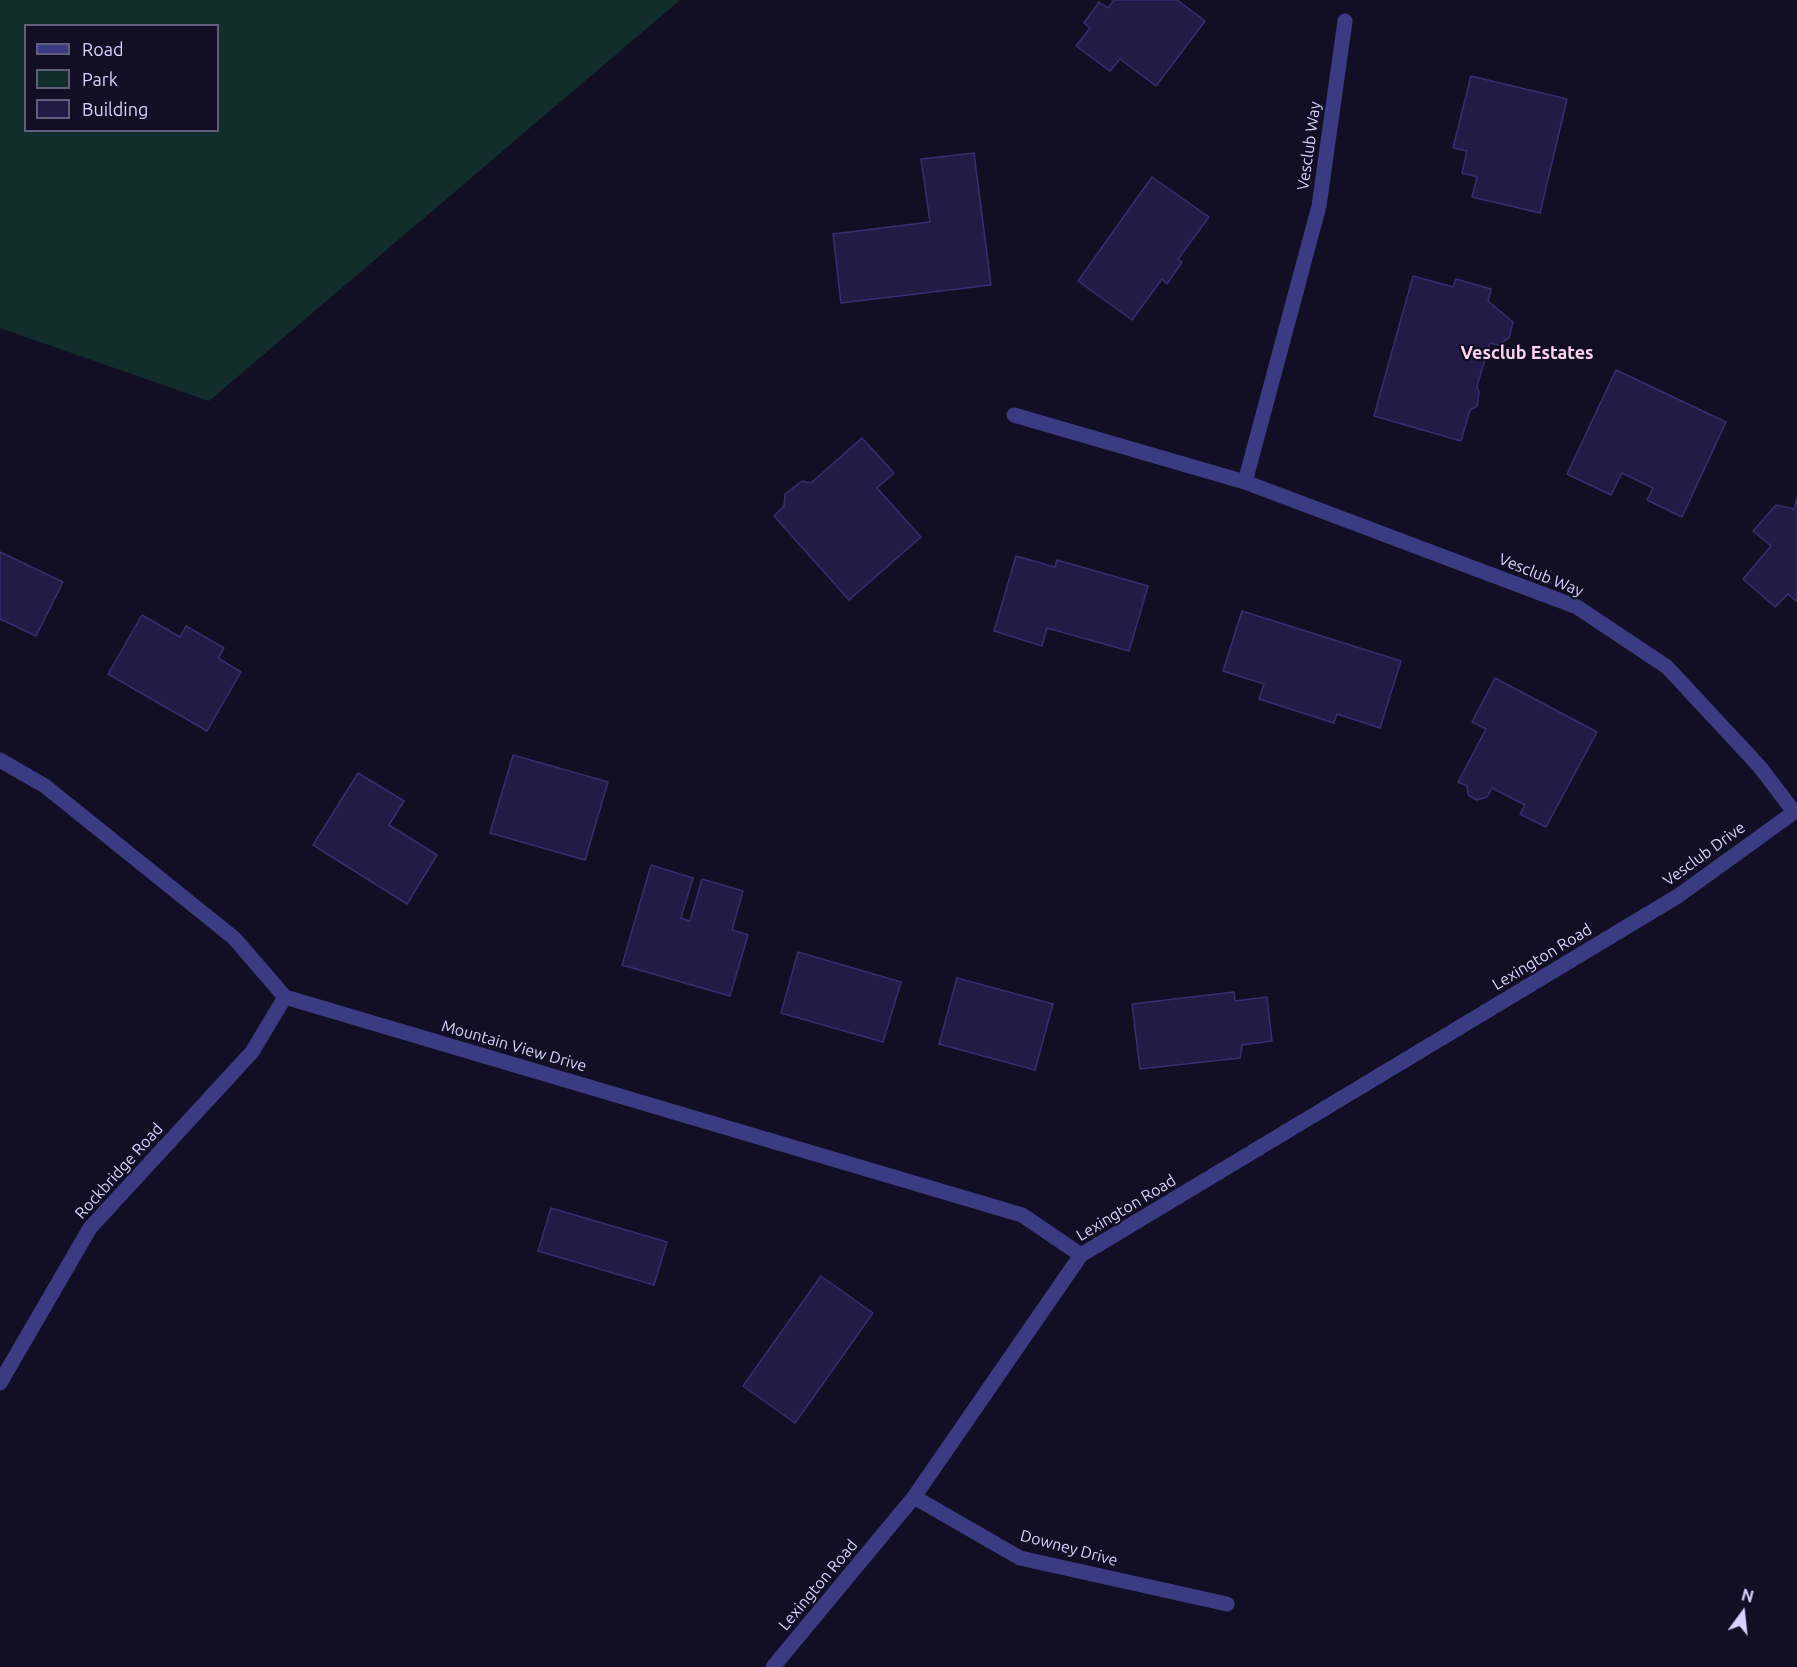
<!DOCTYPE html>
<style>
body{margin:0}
#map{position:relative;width:1797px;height:1667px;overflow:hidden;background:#120f25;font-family:Ubuntu,sans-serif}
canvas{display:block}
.legend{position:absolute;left:24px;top:24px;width:195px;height:108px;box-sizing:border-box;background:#120f25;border:2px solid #615d7c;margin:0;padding:8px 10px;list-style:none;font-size:18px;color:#d7d3fe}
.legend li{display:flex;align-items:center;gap:12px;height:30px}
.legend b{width:30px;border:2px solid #615d7c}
.north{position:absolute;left:1713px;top:1583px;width:60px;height:60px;-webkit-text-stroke:4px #120f25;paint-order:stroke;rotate:15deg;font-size:16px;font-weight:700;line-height:24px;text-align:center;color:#d7d3fe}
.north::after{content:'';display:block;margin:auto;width:21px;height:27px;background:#d7d3fe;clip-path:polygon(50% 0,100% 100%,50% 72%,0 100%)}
</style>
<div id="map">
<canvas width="1797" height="1667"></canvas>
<ul class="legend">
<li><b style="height:8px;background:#3b3b83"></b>Road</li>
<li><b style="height:16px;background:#122e2c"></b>Park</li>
<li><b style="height:16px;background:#221b45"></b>Building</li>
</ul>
<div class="north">N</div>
</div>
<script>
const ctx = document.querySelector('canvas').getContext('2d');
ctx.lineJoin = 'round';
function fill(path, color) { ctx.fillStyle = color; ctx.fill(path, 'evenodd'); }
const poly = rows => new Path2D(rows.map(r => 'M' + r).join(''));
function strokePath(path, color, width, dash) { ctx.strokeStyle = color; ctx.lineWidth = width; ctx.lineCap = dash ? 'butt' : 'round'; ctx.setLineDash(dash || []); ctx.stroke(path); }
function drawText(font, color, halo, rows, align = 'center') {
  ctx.font = font + ' Ubuntu,sans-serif'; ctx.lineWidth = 4.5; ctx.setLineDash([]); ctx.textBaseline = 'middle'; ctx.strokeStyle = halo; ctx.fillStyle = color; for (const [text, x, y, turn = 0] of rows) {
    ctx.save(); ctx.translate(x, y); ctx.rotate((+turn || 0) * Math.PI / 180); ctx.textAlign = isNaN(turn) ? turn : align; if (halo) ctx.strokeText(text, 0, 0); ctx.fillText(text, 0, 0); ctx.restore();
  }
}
const green = poly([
 [0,0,680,0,209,401,0,328],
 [26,26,218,26,218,130,26,130]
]);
const building = poly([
 [1114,0,1177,0,1205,21,1156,86,1120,59,1110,71,1076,46,1090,28,1084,23,1099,2,1108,8,1114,0],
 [1471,76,1567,99,1540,213,1472,197,1477,177,1462,173,1467,151,1453,148,1471,76],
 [974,153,991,285,841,303,833,234,930,222,921,159,974,153],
 [1152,177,1209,217,1178,259,1182,262,1167,284,1162,279,1132,320,1078,281,1152,177],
 [1413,276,1453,287,1456,279,1491,289,1488,301,1513,322,1509,338,1498,345,1490,343,1477,386,1479,392,1477,406,1470,410,1461,441,1374,416,1413,276],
 [1616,370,1726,422,1682,517,1647,500,1653,488,1622,473,1611,495,1567,474,1616,370],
 [862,438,894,473,877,488,921,537,849,600,774,516,784,506,785,494,802,481,811,483,862,438],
 [1797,497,1797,602,1788,594,1775,607,1743,579,1771,546,1753,531,1776,505,1794,509,1797,497],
 [0,552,63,582,36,636,0,619,0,552],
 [1016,556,1055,567,1057,560,1148,586,1129,651,1047,628,1042,646,994,631,1016,556],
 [1242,611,1401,661,1380,728,1337,714,1334,723,1259,699,1264,684,1223,671,1242,611],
 [142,615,180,637,186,626,224,648,218,658,241,672,207,731,108,674,142,615],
 [1495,678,1597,732,1546,827,1520,814,1525,805,1492,788,1487,797,1477,800,1468,795,1467,786,1458,782,1486,729,1472,722,1495,678],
 [513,755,608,782,585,860,490,833,513,755],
 [358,773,404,801,389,825,437,855,407,904,313,845,358,773],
 [651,865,693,878,681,918,690,921,702,879,743,891,732,930,748,935,730,996,622,965,651,865],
 [798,952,901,982,883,1042,781,1013,798,952],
 [957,978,1053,1004,1035,1070,939,1044,957,978],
 [1234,992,1235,1001,1267,997,1272,1041,1242,1045,1240,1058,1140,1069,1132,1004,1234,992],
 [551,1208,667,1242,654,1285,538,1251,551,1208],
 [821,1276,873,1313,795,1423,743,1386,821,1276]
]);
const street = poly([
 [1014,415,1245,482,1577,607,1667,667,1760,767,1794,812],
 [1245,482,1319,206,1345,21],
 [0,760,45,786,234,938,285,997,1022,1215,1081,1255],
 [0,1383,90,1228,252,1052,285,997],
 [914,1497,1020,1558,1227,1604],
 [773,1667,914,1497,1081,1255,1678,896,1797,810]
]);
const streetNames = [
 ["Vesclub Way",1309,146,-82],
 ["Vesclub Way",1541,575,22],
 ["Vesclub Drive",1704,854,-36],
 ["Lexington Road",1542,957,-31],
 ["Mountain View Drive",514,1046,16],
 ["Rockbridge Road",119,1171,-48],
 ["Lexington Road",1126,1208,-31],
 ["Downey Drive",1069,1548,15],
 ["Lexington Road",818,1585,-50]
];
const neighbourhoodNames = [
 ["Vesclub Estates",1527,353]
];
fill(green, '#122e2c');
fill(building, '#221b45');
strokePath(building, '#382e71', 1.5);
strokePath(street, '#3b3b83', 15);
drawText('16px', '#d7d3fe', '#120f25', streetNames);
drawText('bold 18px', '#fed5f1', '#120f25', neighbourhoodNames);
</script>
